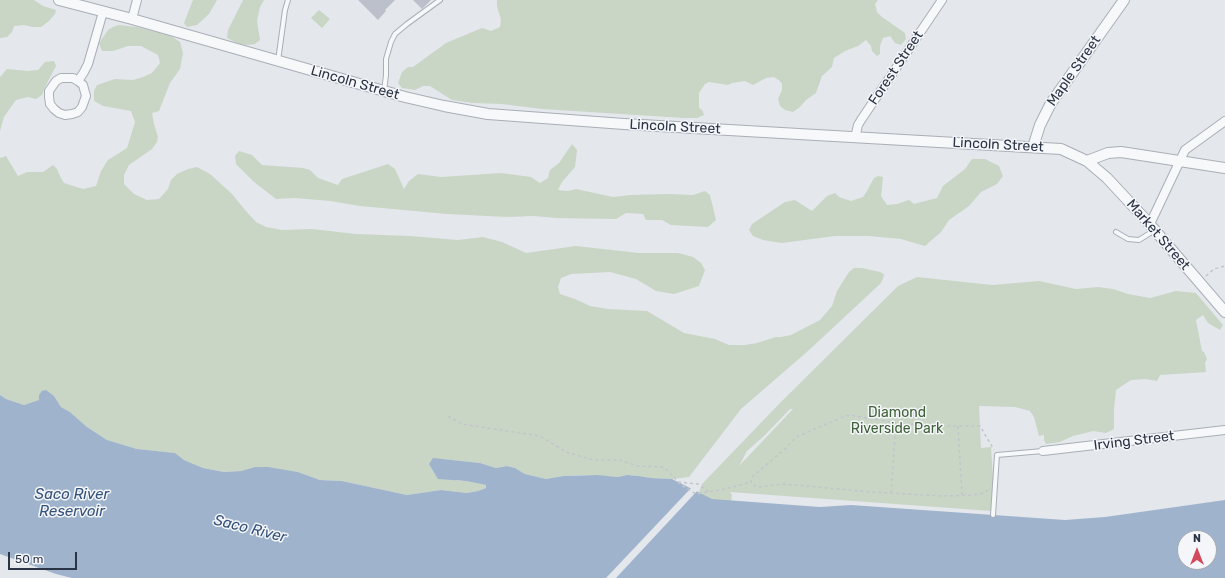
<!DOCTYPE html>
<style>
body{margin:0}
#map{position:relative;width:1225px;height:578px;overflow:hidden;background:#e4e7ec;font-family:Rubik,sans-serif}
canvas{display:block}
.north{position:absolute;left:1177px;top:530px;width:40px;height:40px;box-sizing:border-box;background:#f4f6f9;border:1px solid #a4a8b1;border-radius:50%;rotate:0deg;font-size:11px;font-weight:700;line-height:16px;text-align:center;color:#2b3445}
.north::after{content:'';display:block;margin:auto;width:14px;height:18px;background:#d1495b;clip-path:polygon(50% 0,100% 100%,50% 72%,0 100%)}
.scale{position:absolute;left:8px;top:552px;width:69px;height:18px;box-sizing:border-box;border:2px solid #2b3445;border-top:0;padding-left:5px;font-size:12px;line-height:14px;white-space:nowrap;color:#2b3445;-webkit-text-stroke:3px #f4f6f9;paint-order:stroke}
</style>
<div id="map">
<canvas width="1225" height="578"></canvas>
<div class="north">N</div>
<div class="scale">50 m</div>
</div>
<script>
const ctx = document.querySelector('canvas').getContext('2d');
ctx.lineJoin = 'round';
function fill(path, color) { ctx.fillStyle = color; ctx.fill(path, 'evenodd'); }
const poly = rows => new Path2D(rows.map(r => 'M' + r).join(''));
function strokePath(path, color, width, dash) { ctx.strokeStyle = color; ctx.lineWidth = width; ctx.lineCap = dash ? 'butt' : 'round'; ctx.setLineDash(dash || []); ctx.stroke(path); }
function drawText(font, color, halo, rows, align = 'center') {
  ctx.font = font + ' Rubik,sans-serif'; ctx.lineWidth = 3; ctx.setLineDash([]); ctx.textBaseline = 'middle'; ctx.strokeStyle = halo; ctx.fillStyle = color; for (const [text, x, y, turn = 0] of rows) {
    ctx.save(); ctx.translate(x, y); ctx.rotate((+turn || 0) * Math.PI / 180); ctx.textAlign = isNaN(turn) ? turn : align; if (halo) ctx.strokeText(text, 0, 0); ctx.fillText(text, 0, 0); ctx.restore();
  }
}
const green = poly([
 [0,0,34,0,43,6,56,10,55,14,49,21,41,27,32,27,24,25,14,26,12,32,7,37,0,38],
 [193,0,217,0,209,14,197,25,187,27,184,23],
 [243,0,264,0,260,7,257,21,260,40,255,44,246,45,237,43,227,38,228,30],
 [497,0,878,0,875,4,877,12,882,17,905,33,906,39,901,45,895,43,890,36,883,38,880,46,880,54,877,56,872,51,871,46,866,40,858,46,845,51,834,58,832,67,822,76,816,93,806,100,800,107,793,112,785,110,780,106,778,99,782,90,782,84,780,81,774,77,766,78,753,85,745,81,732,83,728,85,709,82,705,84,699,93,699,108,702,110,704,115,697,118,684,118,542,109,502,104,473,103,452,100,430,86,423,86,415,90,402,88,398,83,402,72,408,67,413,67,446,43,482,28,491,31,500,27,501,20,497,6],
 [319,10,330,19,322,28,311,18],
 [119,25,137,27,171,36,180,42,183,53,180,69,170,83,159,111,152,113,154,124,158,137,157,142,152,149,129,165,124,175,124,184,134,194,147,200,159,199,168,189,171,180,177,174,188,169,197,167,210,174,232,194,245,210,256,222,266,227,282,230,312,229,356,234,410,236,458,240,483,237,502,242,526,253,576,246,639,253,678,253,693,257,701,263,705,270,699,286,674,294,656,291,636,279,610,272,571,274,561,278,558,287,560,294,575,299,590,306,608,309,647,311,684,333,715,339,729,345,745,345,757,343,776,337,781,337,791,335,820,320,832,306,837,291,842,283,849,272,854,268,862,268,880,272,884,274,883,279,880,284,808,351,741,409,689,477,681,478,672,479,651,478,639,476,627,475,618,477,584,475,563,476,546,479,525,474,515,468,507,466,496,468,480,463,441,459,457,481,466,481,486,485,486,488,478,491,467,493,441,490,407,495,342,481,320,480,298,472,255,467,241,471,224,472,203,468,184,460,174,453,137,449,107,440,87,427,70,412,61,407,54,396,24,405,6,399,0,395,0,158,6,156,18,176,27,172,43,172,53,165,57,169,61,178,64,183,83,189,96,186,101,171,108,160,127,148,135,122,131,111,103,106,94,101,94,91,97,85,115,79,133,80,143,77,152,73,160,63,158,55,141,46,128,46,113,51,102,51,99,43,108,30,113,27],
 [54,61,56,66,45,87,42,95,36,99,28,97,16,100,4,117,0,131,0,77,7,69,27,71,38,70,45,62],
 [572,144,577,150,575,167,562,182,558,190,568,191,576,189,613,197,631,195,668,194,693,195,705,191,710,195,716,220,708,227,671,225,662,220,646,220,643,214,626,213,616,219,556,218,533,216,508,217,447,214,360,206,330,201,295,198,276,199,254,182,236,164,235,156,239,151,252,155,262,165,303,168,310,170,318,178,338,185,342,179,388,164,395,169,404,189,409,181,418,174,441,177,501,173,531,177,540,183,548,178,550,170,559,163],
 [972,159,985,159,999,166,1003,176,997,184,981,192,969,206,949,220,941,232,925,246,901,239,869,236,835,236,782,243,763,240,753,236,749,230,752,224,785,202,795,200,812,211,827,196,835,193,839,197,851,201,863,197,867,191,874,178,878,176,883,177,881,196,887,205,897,204,909,200,914,204,937,198,943,186,965,169],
 [917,277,992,285,1039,281,1076,289,1098,287,1113,289,1128,294,1150,298,1176,291,1196,293,1223,325,1220,330,1208,323,1203,315,1196,320,1202,351,1204,352,1207,359,1205,363,1206,372,1160,375,1157,381,1146,379,1131,380,1116,390,1114,408,1114,429,1106,433,1093,431,1073,436,1060,442,1046,444,1044,440,1044,435,1039,436,1034,417,1030,411,1015,407,979,406,981,448,991,447,993,478,991,511,730,492,732,495,731,504,697,497,702,484,780,403,898,286],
 [790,409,793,409,739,466,747,451,764,436]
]);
const water = poly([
 [46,390,54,396,61,407,70,412,87,427,107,440,137,449,175,453,184,460,203,468,224,472,241,471,255,467,268,467,298,472,320,480,342,481,407,495,441,490,467,493,478,491,486,488,486,485,466,481,438,479,429,464,433,458,480,463,496,468,507,466,515,468,525,474,546,479,563,476,597,475,618,477,627,475,639,476,651,478,672,479,712,499,820,507,851,505,1065,520,1105,517,1225,500,1225,578,72,578,56,574,0,554,0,395,6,399,24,405,39,400,39,395,42,391],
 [1185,538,1209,538,1209,562,1185,562]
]);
const pier = poly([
 [692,487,698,490,616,578,606,578]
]);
const building = poly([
 [358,0,395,0,385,10,386,11,378,20],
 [413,0,431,0,422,9]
]);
const path = poly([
 [1206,276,1214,269,1225,266],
 [448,416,462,424,540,436,566,452,593,460,619,460,638,466,664,467,681,485,696,494,721,490,751,482],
 [958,426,962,495],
 [678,482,698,484,709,492],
 [988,490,984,493,973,495,942,496,872,492,784,484,758,487,753,485,751,482,752,477,785,449,796,437,845,416,850,415,896,423,943,426,980,426,994,450],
 [891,493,896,423]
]);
const service = poly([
 [278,61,285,10,288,0],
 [384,91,386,75,386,59,391,42,395,34,407,24,440,0],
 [1116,232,1128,239,1139,240,1155,230],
 [993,515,997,455,1043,451]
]);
const minor = poly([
 [132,19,137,0],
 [78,81,83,85,86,96,82,107,78,112,72,114,65,115,59,113,54,109,50,104,49,97,49,91,56,81,61,78,73,78,78,81,84,72,88,64,103,12],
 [855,138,858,125,861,120,942,0],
 [1150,224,1185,150,1225,121],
 [1043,451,1225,430]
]);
const tertiary = poly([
 [59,0,132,19,405,97,444,106,488,114,624,124,1061,149,1087,161,1107,178,1146,220,1225,312],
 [1033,147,1040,125,1051,103,1124,0],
 [1087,161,1108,153,1121,152,1225,168]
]);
const streetNames = [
 ["Forest Street",896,68,-56],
 ["Maple Street",1074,71,-55],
 ["Lincoln Street",355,83,16],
 ["Lincoln Street",675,127,3],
 ["Lincoln Street",998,145,3],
 ["Market Street",1158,235,49],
 ["Irving Street",1134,441,-7]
];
const parkNames = [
 ["Diamond",897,413],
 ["Riverside Park",897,429]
];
const waterNames = [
 ["Saco River",72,495],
 ["Reservoir",72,512],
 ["Saco River",250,529,14]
];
fill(green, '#c9d6c5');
fill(water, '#9fb4cc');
fill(pier, '#e4e7ec');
fill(building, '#bbc0ca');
strokePath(service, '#a9aeb7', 6);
strokePath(minor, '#a9aeb7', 10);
strokePath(tertiary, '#a9aeb7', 12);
strokePath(path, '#c2c5cb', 1.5, [3, 3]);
strokePath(service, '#f7f8fa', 4);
strokePath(minor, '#f7f8fa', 8);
strokePath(tertiary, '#f7f8fa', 10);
drawText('14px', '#2b3445', '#f4f6f9', streetNames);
drawText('14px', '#3f6138', '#f4f6f9', parkNames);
drawText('italic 15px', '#34527a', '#f4f6f9', waterNames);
</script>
